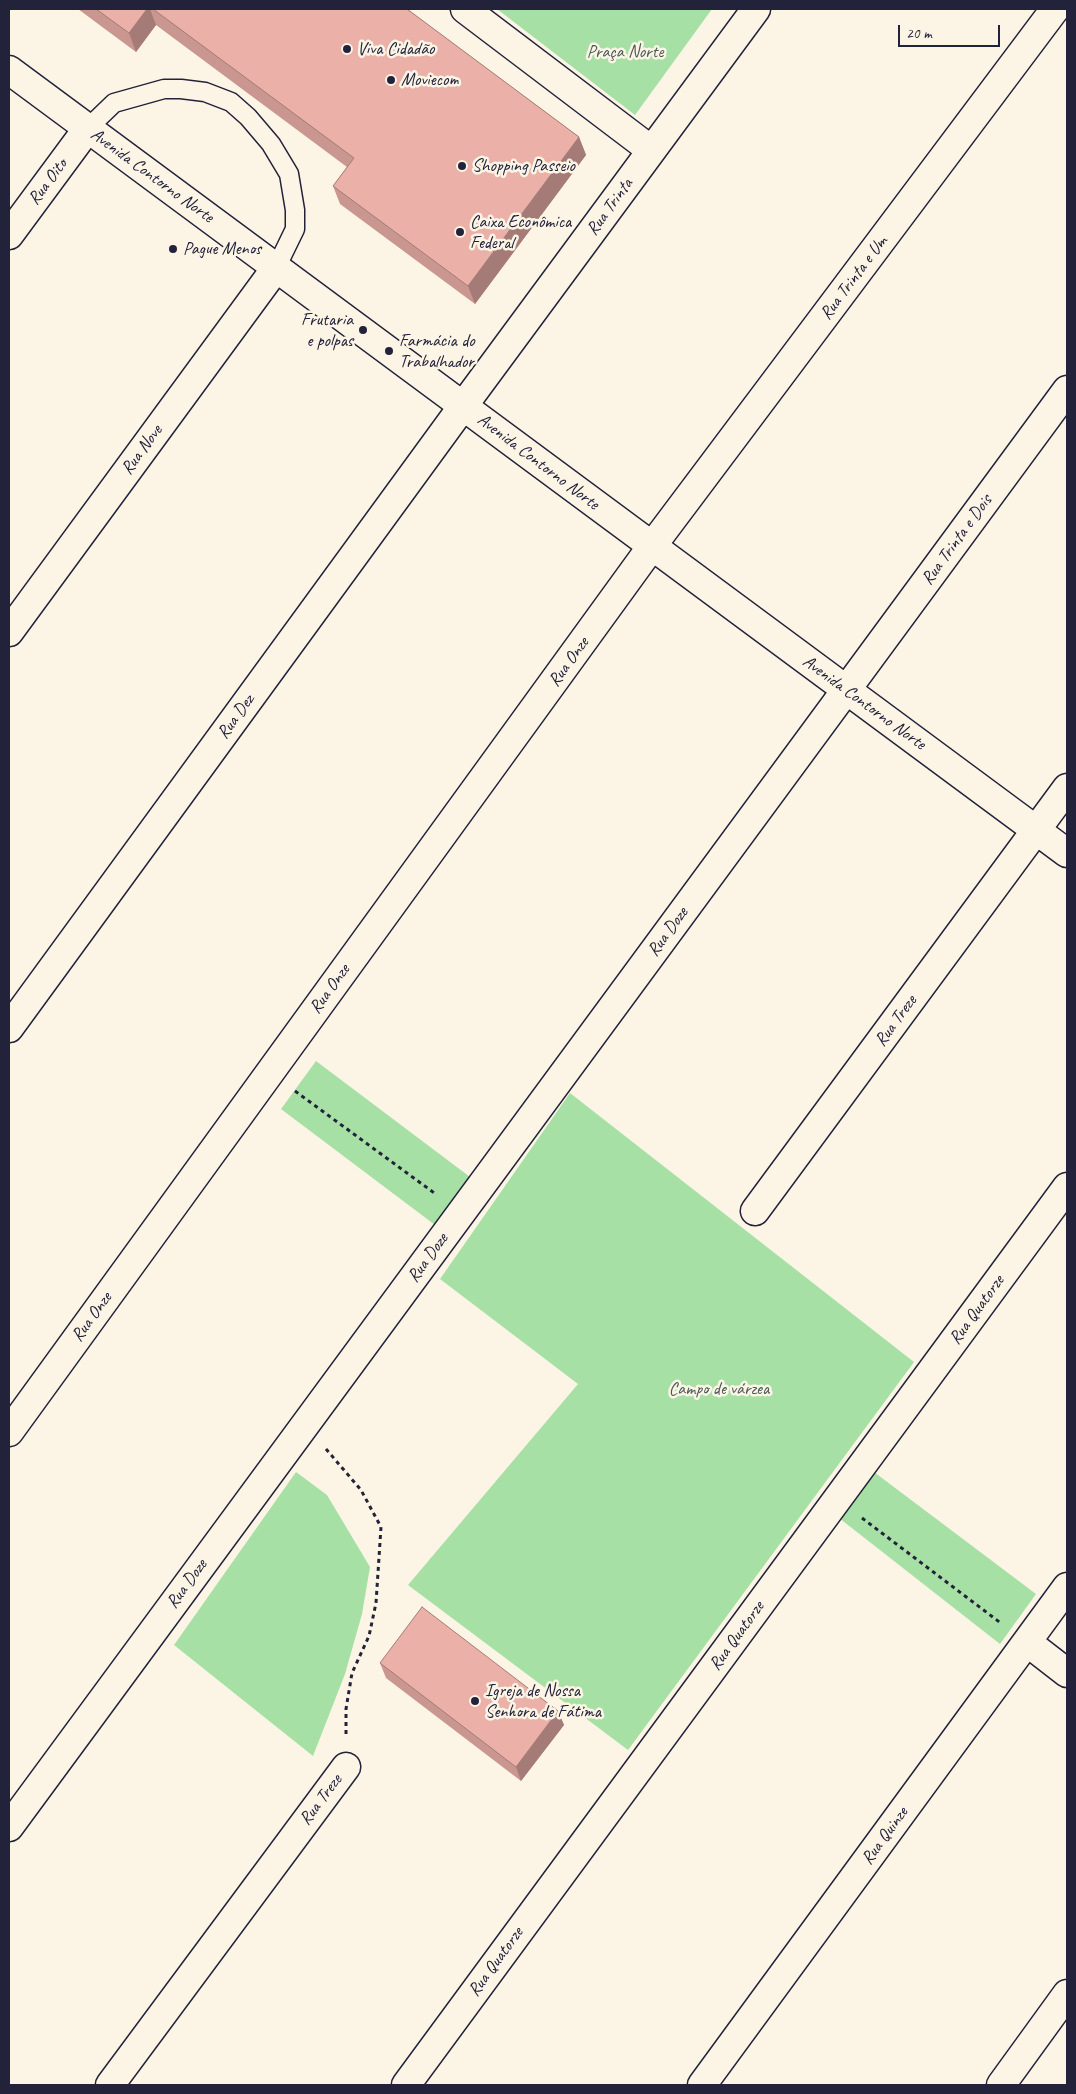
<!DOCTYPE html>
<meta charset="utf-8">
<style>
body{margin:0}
#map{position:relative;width:1076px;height:2094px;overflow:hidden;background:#fcf5e5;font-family:Caveat,sans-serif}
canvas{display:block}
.frame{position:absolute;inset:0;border:10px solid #22223b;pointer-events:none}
.scale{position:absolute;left:898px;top:25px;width:102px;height:22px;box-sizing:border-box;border:2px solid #22223b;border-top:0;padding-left:6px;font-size:15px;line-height:18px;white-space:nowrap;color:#22223b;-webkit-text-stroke:4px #fcf5e5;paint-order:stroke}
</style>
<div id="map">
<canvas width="1076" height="2094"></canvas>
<div class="frame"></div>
<div class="scale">20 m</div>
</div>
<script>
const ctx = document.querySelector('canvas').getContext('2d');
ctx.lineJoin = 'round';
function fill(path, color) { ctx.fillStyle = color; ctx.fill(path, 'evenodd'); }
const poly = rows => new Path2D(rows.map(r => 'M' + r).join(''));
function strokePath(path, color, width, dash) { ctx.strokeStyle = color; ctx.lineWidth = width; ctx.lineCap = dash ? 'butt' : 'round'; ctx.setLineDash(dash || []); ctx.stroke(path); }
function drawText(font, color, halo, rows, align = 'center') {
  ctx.font = font + ' Caveat,sans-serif'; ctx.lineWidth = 5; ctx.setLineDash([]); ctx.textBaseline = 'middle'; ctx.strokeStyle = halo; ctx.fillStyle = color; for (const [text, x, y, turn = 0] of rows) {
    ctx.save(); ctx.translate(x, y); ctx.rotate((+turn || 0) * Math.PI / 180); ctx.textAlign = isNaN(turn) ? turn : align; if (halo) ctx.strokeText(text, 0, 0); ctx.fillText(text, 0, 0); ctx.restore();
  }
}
const green = poly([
 [497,9,712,9,635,115],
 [316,1061,474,1180,439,1228,281,1109],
 [570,1093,914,1362,628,1750,408,1585,578,1384,440,1279],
 [296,1472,327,1495,370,1567,362,1614,345,1674,313,1756,174,1645],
 [874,1472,1036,1594,1000,1644,839,1518]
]);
const path = poly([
 [295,1091,437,1195],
 [326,1449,361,1490,381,1527,376,1603,369,1636,352,1673,346,1709,346,1737],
 [862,1518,1002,1624]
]);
const service = poly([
 [88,128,114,103,164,89,181,89,205,92,231,102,248,117,271,144,289,174,295,210,295,229,276,268]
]);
const minor = poly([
 [465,9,651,150],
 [9,235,88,128],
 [9,632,276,268],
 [9,1028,463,406,756,9],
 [755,1211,1067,788],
 [9,1432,652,546,1055,9],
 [1027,1642,1067,1673],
 [9,1827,1067,390],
 [110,2085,346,1767],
 [406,2085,1067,1187],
 [702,2085,1067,1587]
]);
const tertiary = poly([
 [9,70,1067,853],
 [1001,2085,1067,1994]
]);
const wall = poly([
 [78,9,407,9,579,137,586,155,475,304,340,204,333,186,347,167,156,25,136,52],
 [380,1663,558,1711,564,1725,521,1781,386,1678]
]);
const shadedWall = poly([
 [147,9,150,9,156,25,136,52,129,33],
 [579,137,586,155,475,304,468,286],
 [558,1711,564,1725,521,1781,516,1767]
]);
const building = poly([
 [96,9,147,9,129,33,96,9],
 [153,9,407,9,579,137,468,286,333,186,354,158,153,9],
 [422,1607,558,1711,516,1767,380,1663,422,1607]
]);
const markers = [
 [347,49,5,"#22223b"],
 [391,80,5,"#22223b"],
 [462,166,5,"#22223b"],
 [460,232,5,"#22223b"],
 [173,249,5,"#22223b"],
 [363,330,5,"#22223b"],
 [389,351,5,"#22223b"],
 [475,1701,5,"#22223b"]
];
const poiNames = [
 ["Viva Cidadão",357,49],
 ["Moviecom",401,80],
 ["Shopping Passeio",472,166],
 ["Caixa Econômica",470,222],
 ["Federal",470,243],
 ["Pague Menos",183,249],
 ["Frutaria",353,320,"right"],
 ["e polpas",353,341,"right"],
 ["Farmácia do",399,341],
 ["Trabalhador",399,362],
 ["Igreja de Nossa",485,1691],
 ["Senhora de Fátima",485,1712]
];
const parkNames = [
 ["Praça Norte",625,52],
 ["Campo de várzea",719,1389]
];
const streetNames = [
 ["Avenida Contorno Norte",152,176,36],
 ["Rua Oito",48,182,-53],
 ["Rua Trinta",610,207,-54],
 ["Rua Trinta e Um",854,278,-53],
 ["Rua Nove",142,450,-54],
 ["Avenida Contorno Norte",538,462,37],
 ["Rua Trinta e Dois",957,540,-54],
 ["Rua Onze",569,662,-54],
 ["Avenida Contorno Norte",864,703,36],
 ["Rua Dez",236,717,-54],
 ["Rua Doze",668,932,-54],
 ["Rua Onze",330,989,-54],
 ["Rua Treze",896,1021,-54],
 ["Rua Doze",428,1258,-54],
 ["Rua Quatorze",977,1310,-54],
 ["Rua Onze",92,1317,-54],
 ["Rua Doze",187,1584,-54],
 ["Rua Quatorze",737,1636,-54],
 ["Rua Treze",321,1800,-53],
 ["Rua Quinze",885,1836,-54],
 ["Rua Quatorze",496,1962,-54]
];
fill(green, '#a6e0a5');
strokePath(service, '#22223b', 21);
strokePath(minor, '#22223b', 31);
strokePath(tertiary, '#22223b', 31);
strokePath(path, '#22223b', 3, [4, 4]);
strokePath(service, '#fcf5e5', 18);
strokePath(minor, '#fcf5e5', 28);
strokePath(tertiary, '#fcf5e5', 28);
fill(wall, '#ca9790');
fill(shadedWall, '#a47b76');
fill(building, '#ebb0a8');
strokePath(building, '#a47b76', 1);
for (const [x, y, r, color] of markers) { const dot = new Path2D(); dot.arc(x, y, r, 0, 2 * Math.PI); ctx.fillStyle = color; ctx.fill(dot); strokePath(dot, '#fcf5e5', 2); }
drawText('18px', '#22223b', '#fcf5e5', poiNames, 'left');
drawText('18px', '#4a5b5b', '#fcf5e5', parkNames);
drawText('18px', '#22223b', '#fcf5e5', streetNames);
</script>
